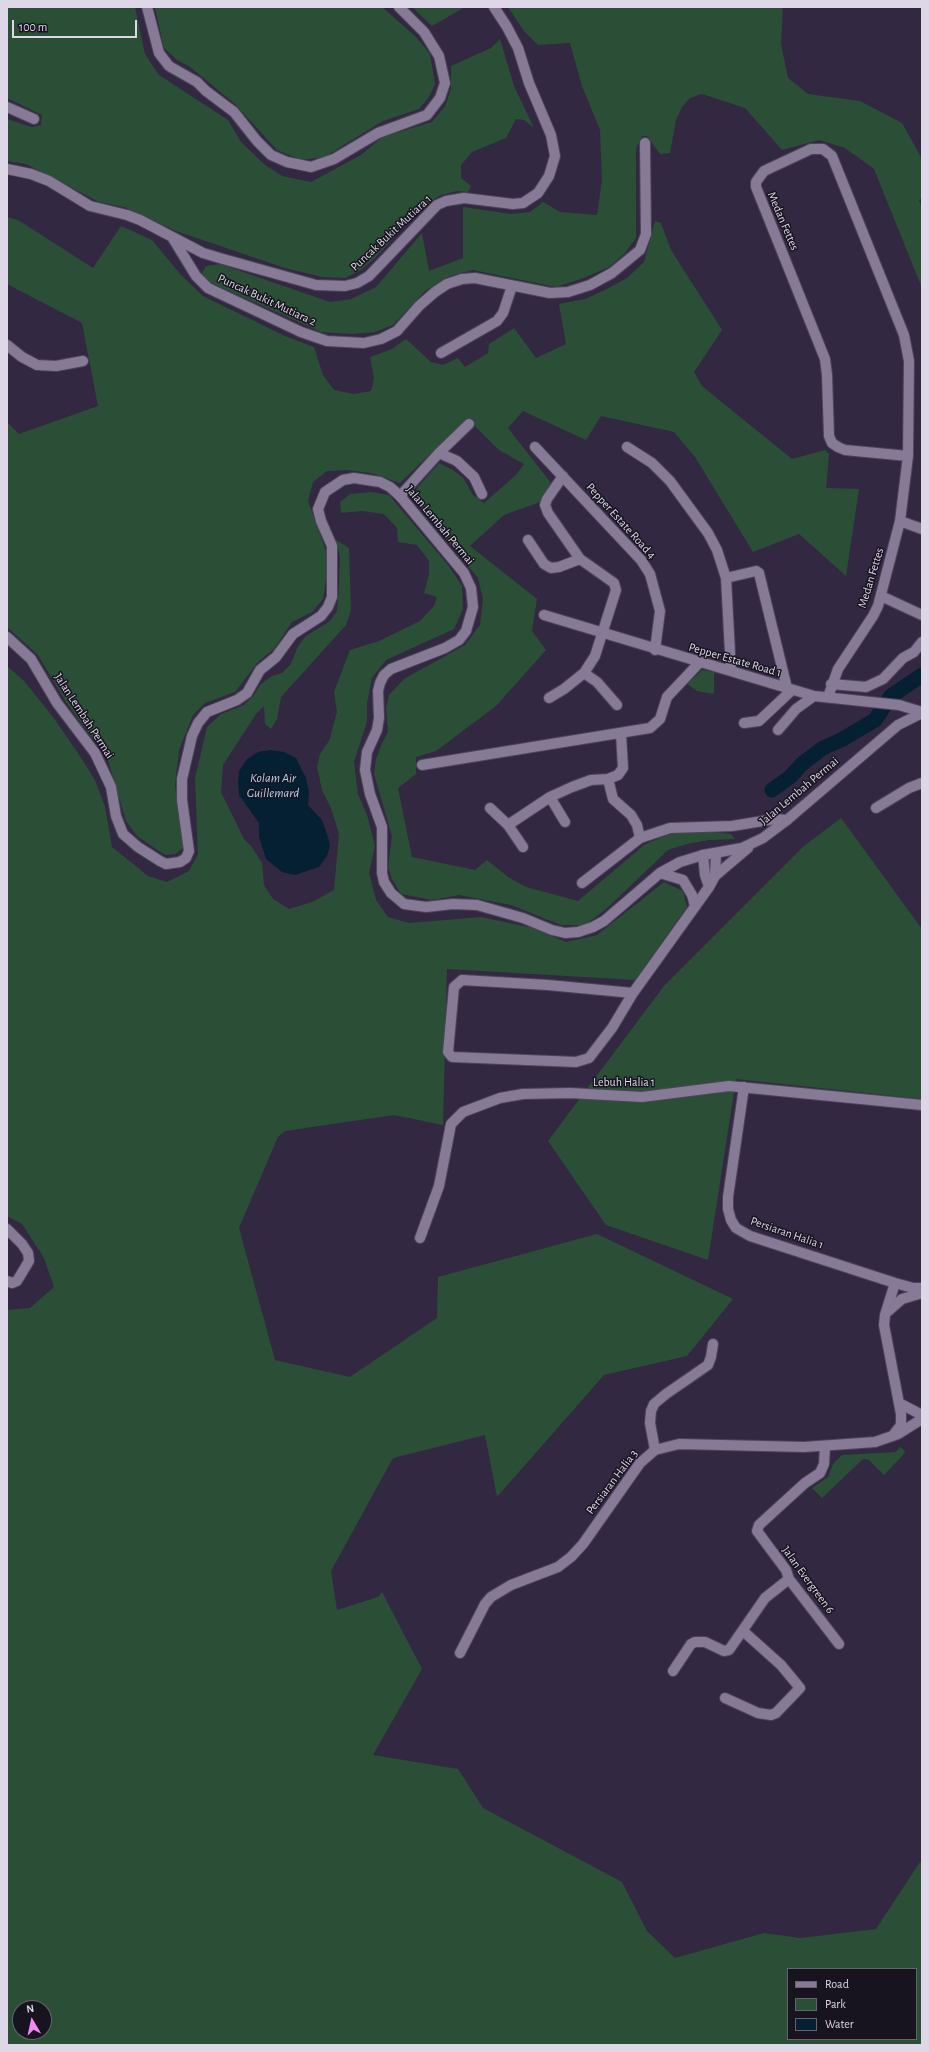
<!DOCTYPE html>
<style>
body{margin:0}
#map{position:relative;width:929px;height:2052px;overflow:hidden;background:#332841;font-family:"Alegreya Sans",sans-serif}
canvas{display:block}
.frame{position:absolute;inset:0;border:8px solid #ded7e8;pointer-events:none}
.legend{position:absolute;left:787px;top:1968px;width:130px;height:72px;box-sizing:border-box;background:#18141f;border:1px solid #67626f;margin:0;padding:5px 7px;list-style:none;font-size:12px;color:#ded7e8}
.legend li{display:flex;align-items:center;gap:8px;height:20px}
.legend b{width:20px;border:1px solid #67626f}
.north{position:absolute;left:12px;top:2000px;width:40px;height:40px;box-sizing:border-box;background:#18141f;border:1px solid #67626f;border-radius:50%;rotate:351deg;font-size:11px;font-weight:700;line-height:16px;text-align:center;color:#ded7e8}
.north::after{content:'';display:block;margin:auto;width:14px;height:18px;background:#f28af2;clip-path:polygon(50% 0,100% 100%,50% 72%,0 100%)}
.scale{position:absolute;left:12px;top:20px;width:125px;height:18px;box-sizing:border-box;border:2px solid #ded7e8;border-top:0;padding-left:5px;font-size:12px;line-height:14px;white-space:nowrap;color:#ded7e8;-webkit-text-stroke:3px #18141f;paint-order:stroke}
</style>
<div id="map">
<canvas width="929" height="2052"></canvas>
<div class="frame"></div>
<ul class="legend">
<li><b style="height:5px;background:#867a97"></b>Road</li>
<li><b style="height:11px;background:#2a4f36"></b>Park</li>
<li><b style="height:11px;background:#052032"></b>Water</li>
</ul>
<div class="north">N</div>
<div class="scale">100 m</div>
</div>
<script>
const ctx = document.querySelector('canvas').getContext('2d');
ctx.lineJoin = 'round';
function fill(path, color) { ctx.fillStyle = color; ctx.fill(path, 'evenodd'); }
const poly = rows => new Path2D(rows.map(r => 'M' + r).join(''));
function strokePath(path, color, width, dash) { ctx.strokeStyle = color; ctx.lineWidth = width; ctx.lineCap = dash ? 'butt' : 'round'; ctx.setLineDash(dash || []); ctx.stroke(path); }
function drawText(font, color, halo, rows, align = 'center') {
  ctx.font = font + ' "Alegreya Sans",sans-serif'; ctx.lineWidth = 3; ctx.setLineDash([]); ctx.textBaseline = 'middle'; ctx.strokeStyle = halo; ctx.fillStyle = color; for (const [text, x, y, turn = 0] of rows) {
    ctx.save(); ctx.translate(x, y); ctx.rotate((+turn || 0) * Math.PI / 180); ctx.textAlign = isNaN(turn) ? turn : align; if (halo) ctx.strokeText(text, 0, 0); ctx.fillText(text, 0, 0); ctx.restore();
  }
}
const green = poly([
 [7,7,135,7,145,54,159,75,228,120,241,142,265,165,282,176,311,182,361,155,382,137,432,122,445,106,451,89,451,66,491,48,500,39,514,86,534,128,524,120,516,119,506,138,472,152,461,165,461,178,471,186,468,192,457,191,441,195,423,206,374,259,361,270,345,278,322,277,285,268,176,231,124,207,99,202,26,164,7,161,7,119,32,127,41,125,42,115,7,98],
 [382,7,416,37,430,54,435,84,429,97,419,109,383,121,324,157,301,160,277,150,235,104,190,67,177,60,164,48,155,8],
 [412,7,465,7,432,26],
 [508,7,783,7,781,44,788,78,808,94,860,101,902,123,922,159,922,198,919,200,922,208,922,288,874,169,845,148,819,140,782,150,745,108,702,94,690,98,682,107,676,120,670,153,660,154,647,136,642,136,636,149,636,238,625,253,609,267,581,279,556,287,473,270,450,276,425,291,393,325,375,332,352,334,321,332,209,282,202,273,206,266,220,264,330,302,351,299,376,287,422,233,429,271,463,258,463,207,511,214,530,212,543,202,560,212,597,215,602,180,600,130,582,86,570,43,538,45,524,31],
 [7,217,18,220,93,268,121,226,152,240,181,275,203,296,285,336,314,347,323,375,334,390,354,394,371,391,374,378,370,357,392,349,406,339,431,362,443,365,458,358,465,367,488,353,489,344,514,328,536,358,566,344,559,304,585,299,607,289,627,278,644,262,655,221,661,223,671,250,722,330,694,372,702,386,792,459,825,450,829,454,826,488,859,489,846,576,799,534,753,552,695,457,674,432,601,416,586,440,523,411,508,428,551,483,540,502,504,515,470,546,537,599,532,631,546,650,496,706,436,751,416,757,416,774,398,788,412,857,475,870,487,860,508,877,526,887,578,901,644,845,673,832,697,830,731,834,735,839,709,840,687,844,668,850,605,910,585,925,561,925,511,905,459,895,432,900,401,894,392,879,388,867,392,836,374,774,376,759,382,743,388,732,386,708,389,695,404,679,465,645,480,625,483,599,478,578,423,511,417,501,417,488,439,463,453,470,464,479,473,495,484,503,516,475,524,464,499,450,467,418,400,483,371,473,347,470,327,471,313,482,308,501,326,551,326,580,323,599,312,612,292,622,274,649,258,662,235,692,205,703,193,715,179,750,175,785,183,848,175,854,165,855,137,836,126,821,108,760,66,702,38,655,7,627,7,422,19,434,98,406,82,323,7,284],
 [371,492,389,495,448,565,462,586,463,609,454,629,386,660,372,678,367,703,367,721,354,762,358,794,367,815,375,846,369,873,376,900,388,917,409,923,481,917,533,928,566,942,597,935,664,882,683,891,687,907,635,980,447,969,443,1125,394,1115,285,1131,278,1137,239,1228,275,1360,350,1377,437,1318,438,1277,597,1234,733,1299,687,1356,604,1375,497,1497,485,1435,393,1458,331,1571,337,1610,378,1597,382,1592,422,1669,373,1755,458,1769,483,1808,622,1882,647,1931,675,1958,764,1933,800,1938,876,1929,920,1862,922,1862,922,2045,7,2045,7,1310,30,1308,54,1287,44,1258,22,1224,7,1216,7,666,24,681,53,717,80,756,95,780,105,807,112,847,148,876,167,882,189,871,198,854,195,778,207,727,221,714,244,705,253,696,261,684,272,676,282,673,291,664,298,646,306,636,330,621,337,611,339,584,340,557,336,540,349,548,351,610,346,625,281,697,277,719,271,729,265,724,264,706,256,714,223,765,221,792,244,839,251,846,262,863,264,885,273,899,289,909,312,902,334,890,339,834,331,808,322,790,317,767,320,754,329,741,337,712,334,692,350,650,379,641,420,621,434,606,437,597,424,593,429,574,429,561,417,545,398,542,397,528,384,514,362,511,341,513,340,502,350,494],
 [788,1969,916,1969,916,2039,788,2039],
 [20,2008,44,2008,44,2032,20,2032],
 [702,670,714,672,714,694,697,691,687,684],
 [841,818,922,929,922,1099,736,1079,708,1260,606,1225,548,1141,664,986,804,846],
 [900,1447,905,1451,903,1455,884,1475,869,1460,863,1459,822,1498,812,1488,828,1477,833,1464,842,1455,896,1452]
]);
const water = poly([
 [270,750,284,752,296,758,306,778,309,792,308,805,322,820,328,837,330,846,327,856,319,867,295,875,282,872,266,859,259,837,259,823,239,795,238,782,239,771,247,759,258,752]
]);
const river = poly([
 [772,790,790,777,803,763,823,748,841,740,875,720,891,696,922,675]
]);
const minor = poly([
 [147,7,159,53,169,66,197,82,206,91,234,112,257,141,271,155,287,162,311,167,334,159,378,133,427,115,440,98,445,83,439,56,424,32,399,7],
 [7,107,34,119],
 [7,169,31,174,49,181,90,206,127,215,140,220,203,253,223,259,316,285,345,286,357,283,369,276,437,205,446,201,464,198,513,204,523,203,538,193,549,176,555,156,551,135,529,83,518,48,507,27,494,7],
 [172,237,196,276,208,288,301,332,327,341,364,343,381,339,397,331,419,306,435,292,447,284,462,279,475,278,550,293,568,292,590,285,612,273,640,250,646,234,645,143],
 [7,345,22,357,37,365,56,366,83,361],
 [441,353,497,321,503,313,512,286],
 [535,447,641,560,650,574,660,611,655,650],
 [627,447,652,463,670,481,708,533,717,550,726,578,731,671],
 [439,453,457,461,474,477,482,494],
 [400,496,439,453,469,424],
 [900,521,922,529],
 [528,540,544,564,551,568,559,567,580,559],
 [726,578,756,571,759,573,787,688],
 [881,596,922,615],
 [544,615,814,696,899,705,922,712],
 [584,673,597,682,617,705],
 [831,684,866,687,883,679,903,658,914,652,922,642],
 [828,697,838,669,873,616,878,606,900,521,908,456,909,361,904,335,832,156,823,149,811,149,764,171,756,182,756,187,825,359,827,375,829,436,832,443,838,447,845,450,908,456],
 [549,698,564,689,584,673,595,656,616,590,614,583,580,559,548,513,545,505,547,499,563,476],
 [744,723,759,721,792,690],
 [778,730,796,709,814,696],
 [422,765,650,728,660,719,667,697,699,663],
 [608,779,613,799,631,815,637,825,640,838],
 [550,797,565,822],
 [490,808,508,825,523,847],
 [876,808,909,788,922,783],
 [508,825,550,797,572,787,591,780,608,779,618,775,623,768,621,734],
 [703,855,705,875,709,887],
 [582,883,640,838,670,828,732,826,775,819,787,820],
 [633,993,548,985,462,980,454,987,448,1052,452,1057,576,1062,589,1058,612,1028,633,993,709,887,715,876,716,853],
 [744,1087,728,1197,728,1209,731,1220,736,1228,750,1236,895,1283,913,1288,922,1288],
 [7,1229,22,1244,28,1253,29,1261,17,1281,12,1283,7,1281],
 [420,1238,439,1186,451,1124,463,1112,500,1098,523,1094,570,1093,642,1097,729,1086,922,1105],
 [886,1313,902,1299,922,1293],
 [899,1403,922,1415],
 [894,1434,901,1425,901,1414,884,1325,885,1315,895,1283],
 [825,1446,824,1464,820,1473,805,1483,759,1525,757,1531,786,1570,789,1579,839,1644],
 [655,1450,650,1423,651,1411,654,1404,666,1394,708,1365,711,1357,713,1344],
 [460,1653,485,1604,491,1597,511,1585,558,1567,571,1557,583,1544,640,1463,655,1450,679,1444,804,1447,875,1442,898,1434,922,1419],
 [673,1671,691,1644,695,1642,705,1642,724,1651,729,1650,765,1598,789,1579],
 [725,1698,758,1713,771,1715,776,1713,800,1688,781,1665,743,1631]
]);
const secondary = poly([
 [7,637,31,659,57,703,95,753,111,787,116,816,123,834,138,847,160,861,166,864,180,862,186,858,189,851,182,800,182,779,192,736,198,723,207,712,237,700,247,693,260,670,276,657,293,634,321,616,328,607,332,597,332,546,321,521,318,509,325,492,343,480,354,478,380,482,390,487,400,496,464,573,471,588,473,607,466,631,459,640,445,648,391,669,384,675,380,683,378,691,379,718,377,730,367,752,365,770,370,794,382,827,382,873,384,882,391,893,404,904,426,907,453,904,477,905,523,918,552,930,565,933,578,932,593,927,604,921,660,873,680,862,703,855,742,848,763,838,787,820,898,725,922,713],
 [660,873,683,880,692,895,695,906],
 [715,876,748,848]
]);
const streetNames = [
 ["Medan Fettes",783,221,67],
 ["Puncak Bukit Mutiara 1",391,233,-43],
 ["Puncak Bukit Mutiara 2",267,300,25],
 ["Pepper Estate Road 4",621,521,48],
 ["Jalan Lembah Permai",440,525,50],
 ["Medan Fettes",871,578,-73],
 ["Pepper Estate Road 1",735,660,16],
 ["Jalan Lembah Permai",84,716,57],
 ["Jalan Lembah Permai",799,791,-40],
 ["Lebuh Halia 1",624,1082],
 ["Persiaran Halia 1",787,1233,19],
 ["Persiaran Halia 3",612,1482,-53],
 ["Jalan Evergreen 6",808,1580,54]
];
const waterNames = [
 ["Kolam Air",273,778],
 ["Guillemard",273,793]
];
fill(green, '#2a4f36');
fill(water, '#052032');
strokePath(river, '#052032', 15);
strokePath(minor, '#4e4459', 12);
strokePath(secondary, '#4e4459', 12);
strokePath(minor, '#867a97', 10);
strokePath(secondary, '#867a97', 10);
drawText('12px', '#ded7e8', '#18141f', streetNames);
drawText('italic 13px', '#a8d3f5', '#18141f', waterNames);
</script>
